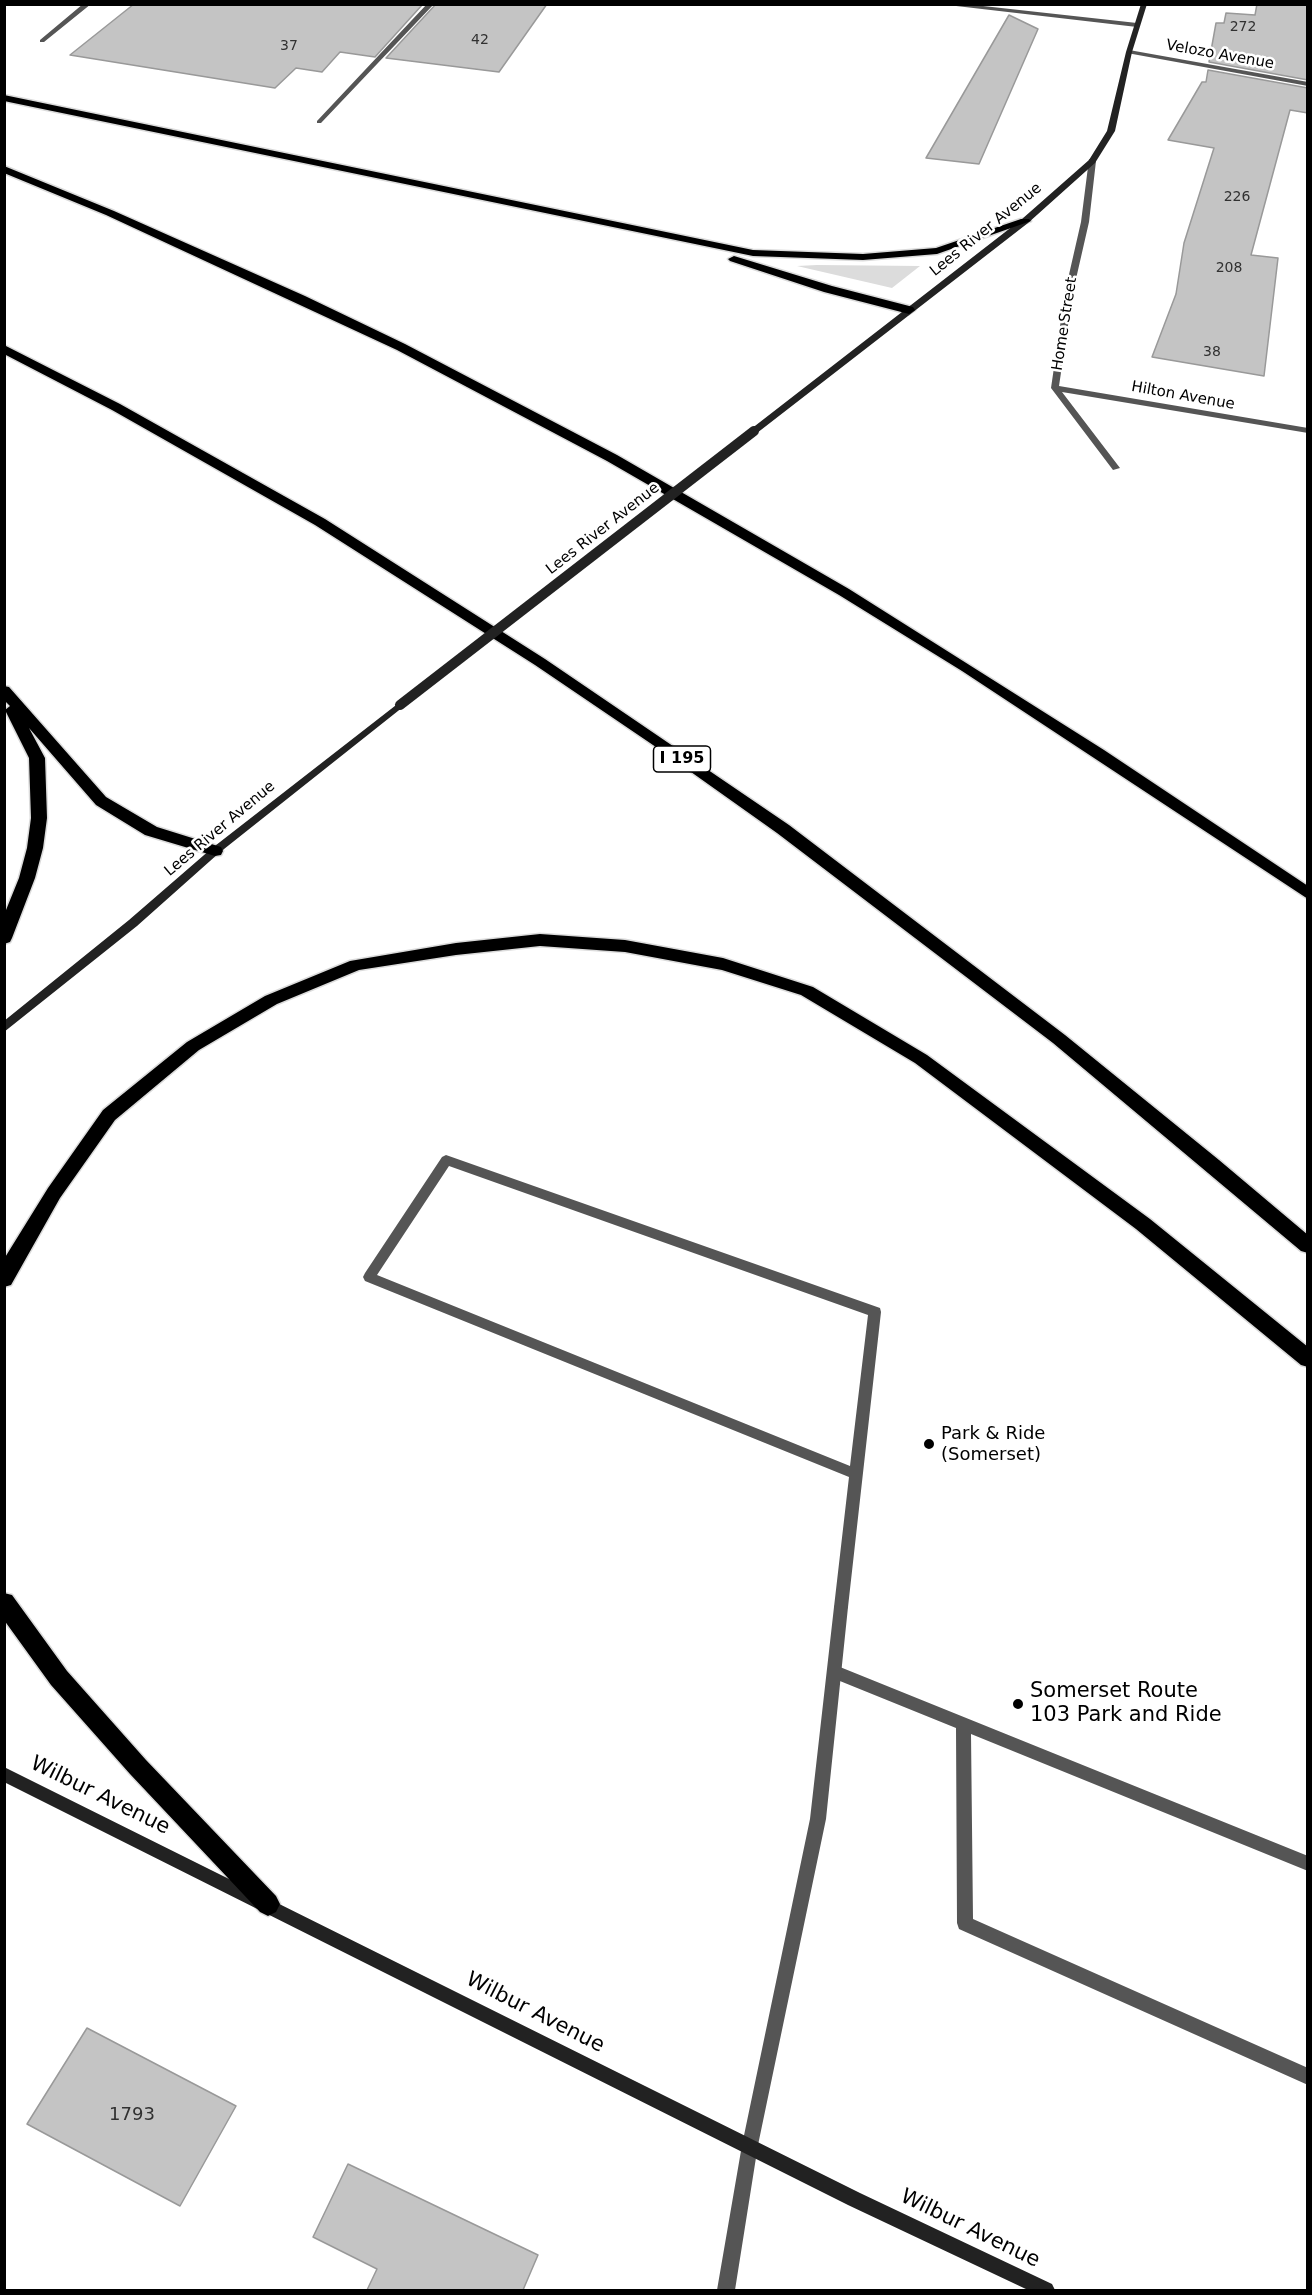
<!DOCTYPE html>
<style>
body{margin:0}
#map{position:relative;width:1312px;height:2295px;overflow:hidden;background:#fff;font-family:"DejaVu Sans",sans-serif}
canvas{display:block}
.frame{position:absolute;inset:0;border:6px solid #000;pointer-events:none}
</style>
<div id="map">
<canvas width="1312" height="2295"></canvas>
<div class="frame"></div>
</div>
<script>
const ctx = document.querySelector('canvas').getContext('2d');
ctx.lineJoin = 'round';
function fill(path, color) { ctx.fillStyle = color; ctx.fill(path, 'evenodd'); }
const poly = rows => new Path2D(rows.map(r => 'M' + r).join(''));
function strokePath(path, color, width, dash) { ctx.strokeStyle = color; ctx.lineWidth = width; ctx.lineCap = dash ? 'butt' : 'round'; ctx.setLineDash(dash || []); ctx.stroke(path); }
function drawText(font, color, halo, rows, align = 'center') {
  ctx.font = font + ' "DejaVu Sans",sans-serif'; ctx.lineWidth = 5; ctx.setLineDash([]); ctx.textBaseline = 'middle'; ctx.strokeStyle = halo; ctx.fillStyle = color; for (const [text, x, y, turn = 0] of rows) {
    ctx.save(); ctx.translate(x, y); ctx.rotate((+turn || 0) * Math.PI / 180); ctx.textAlign = isNaN(turn) ? turn : align; if (halo) ctx.strokeText(text, 0, 0); ctx.fillText(text, 0, 0); ctx.restore();
  }
}
const green = poly([
 [817,265,920,266,892,288,797,266]
]);
const building = poly([
 [134,4,423,4,375,57,340,52,322,72,296,68,275,88,70,55,134,4],
 [436,4,547,4,499,72,386,58,436,4],
 [1257,4,1308,4,1308,80,1209,62,1216,23,1224,23,1226,13,1255,15,1257,4],
 [1009,15,1038,29,979,164,926,158,1009,15],
 [1208,70,1308,88,1308,113,1290,110,1251,255,1278,258,1264,376,1152,357,1176,294,1184,243,1214,148,1168,140,1202,82,1206,82,1208,70],
 [87,2028,236,2106,180,2206,27,2124,87,2028],
 [348,2164,538,2255,523,2290,367,2290,377,2269,313,2237,348,2164]
]);
const service = poly([
 [446,1155,880,1308,881,1312,848,1607,846,1611,841,1613,836,1611,834,1607,849,1477,365,1281,363,1277,365,1273,442,1157,446,1155],
 [449,1166,868,1315,850,1466,377,1275,449,1166],
 [835,1665,1308,1856,1308,1871,971,1734,973,1919,1308,2068,1308,2085,959,1929,957,1923,956,1728,830,1677,828,1672,830,1667,835,1665]
]);
const minor = poly([
 [83,4,91,4,44,42,40,42,40,40,83,4],
 [427,4,434,4,321,123,317,123,317,121,427,4],
 [939,4,965,4,1137,23,1140,25,1137,27,939,4],
 [1129,50,1308,82,1308,86,1127,53,1127,51,1129,50],
 [1089,159,1096,161,1089,222,1073,292,1059,386,1308,428,1308,433,1062,392,1120,468,1113,470,1051,388,1065,292,1081,222,1089,159],
 [841,1601,846,1603,848,1607,826,1819,758,2145,735,2290,717,2290,742,2145,810,1819,834,1607,836,1603,841,1601]
]);
const secondary = poly([
 [1141,4,1147,4,1132,52,1115,131,1095,163,1028,223,757,433,751,433,751,429,1022,219,1089,160,1107,131,1126,52,1141,4],
 [400,702,403,703,403,707,219,853,137,926,4,1032,4,1021,129,920,211,849,400,702],
 [4,1767,860,2193,1052,2284,1055,2290,1028,2290,848,2205,4,1782,4,1767]
]);
const motorway = poly([
 [4,95,753,250,863,254,936,248,1021,219,1029,219,1031,221,937,254,863,260,753,256,4,101,4,95],
 [4,166,114,211,305,296,405,344,617,455,849,589,1104,750,1308,886,1308,899,962,671,839,595,607,461,397,350,106,215,4,173,4,166],
 [734,256,832,286,913,307,915,310,909,314,824,292,730,261,728,259,734,256],
 [4,345,120,404,325,519,545,659,789,825,1065,1035,1219,1160,1308,1235,1308,1253,1301,1251,1053,1043,777,833,653,745,535,665,315,525,112,410,4,354,4,345],
 [4,686,9,687,106,797,157,827,221,847,223,851,221,855,215,856,145,835,96,805,29,728,45,758,47,818,43,848,35,878,12,938,10,942,4,944,4,915,19,878,27,848,31,818,29,758,5,710,10,706,4,700,4,686],
 [540,934,625,940,723,958,813,987,927,1055,1150,1219,1308,1347,1308,1367,1301,1365,1136,1229,915,1063,801,995,722,970,625,952,540,946,456,955,359,970,277,1004,199,1050,115,1120,60,1198,11,1285,4,1287,4,1259,48,1188,103,1110,187,1042,265,996,350,961,456,943,540,934],
 [4,1593,12,1595,67,1671,146,1760,276,1896,280,1904,276,1912,268,1916,260,1912,130,1774,51,1685,4,1620,4,1593]
]);
const secondaryBridge = poly([
 [400,705,754,431]
]);
const markers = [
 [929,1444,6,"#000"],
 [1018,1704,6,"#000"]
];
const farNumbernames = [
 ["272",1243,27],
 ["42",480,40],
 ["37",289,46],
 ["226",1237,197],
 ["208",1229,268],
 ["38",1212,352]
];
const farStreetnames = [
 ["Velozo Avenue",1220,55,10],
 ["Lees River Avenue",986,230,-39],
 ["Home Street",1065,324,-81],
 ["Hilton Avenue",1183,396,10],
 ["Lees River Avenue",603,529,-38],
 ["Lees River Avenue",220,829,-40]
];
const shields = [
 [682,759,57]
];
const shieldNames = [
 ["I 195",682,759]
];
const poiNames = [
 ["Park & Ride",941,1434],
 ["(Somerset)",941,1455]
];
const nearNumbernames = [
 ["1793",132,2115]
];
const nearPoinames = [
 ["Somerset Route",1030,1692],
 ["103 Park and Ride",1030,1716]
];
const nearStreetnames = [
 ["Wilbur Avenue",100,1796,26],
 ["Wilbur Avenue",535,2013,27],
 ["Wilbur Avenue",970,2229,26]
];
fill(green, '#dcdcdc');
fill(building, '#c4c4c4');
strokePath(building, '#999', 1.5);
strokePath(motorway, '#dbdbdb', 3);
fill(service, '#555');
fill(minor, '#555');
fill(secondary, '#222');
fill(motorway, '#000');
strokePath(secondaryBridge, '#222', 10);
for (const [x, y, r, color] of markers) { const dot = new Path2D(); dot.arc(x, y, r, 0, 2 * Math.PI); ctx.fillStyle = color; ctx.fill(dot); strokePath(dot, '#fff', 2); }
drawText('14px', '#313131', null, farNumbernames);
drawText('15px', '#000', '#fff', farStreetnames);
for (const [x, y, w] of shields) { const box = new Path2D(); box.roundRect(x - w / 2, y - 13, w, 26, 4.5); ctx.fillStyle = '#fff'; ctx.fill(box); strokePath(box, '#000', 1.5); }
drawText('bold 16px', '#000', null, shieldNames);
drawText('18px', '#000', '#fff', poiNames, 'left');
drawText('18px', '#313131', null, nearNumbernames);
drawText('21px', '#000', '#fff', nearPoinames, 'left');
drawText('21px', '#000', '#fff', nearStreetnames);
</script>
